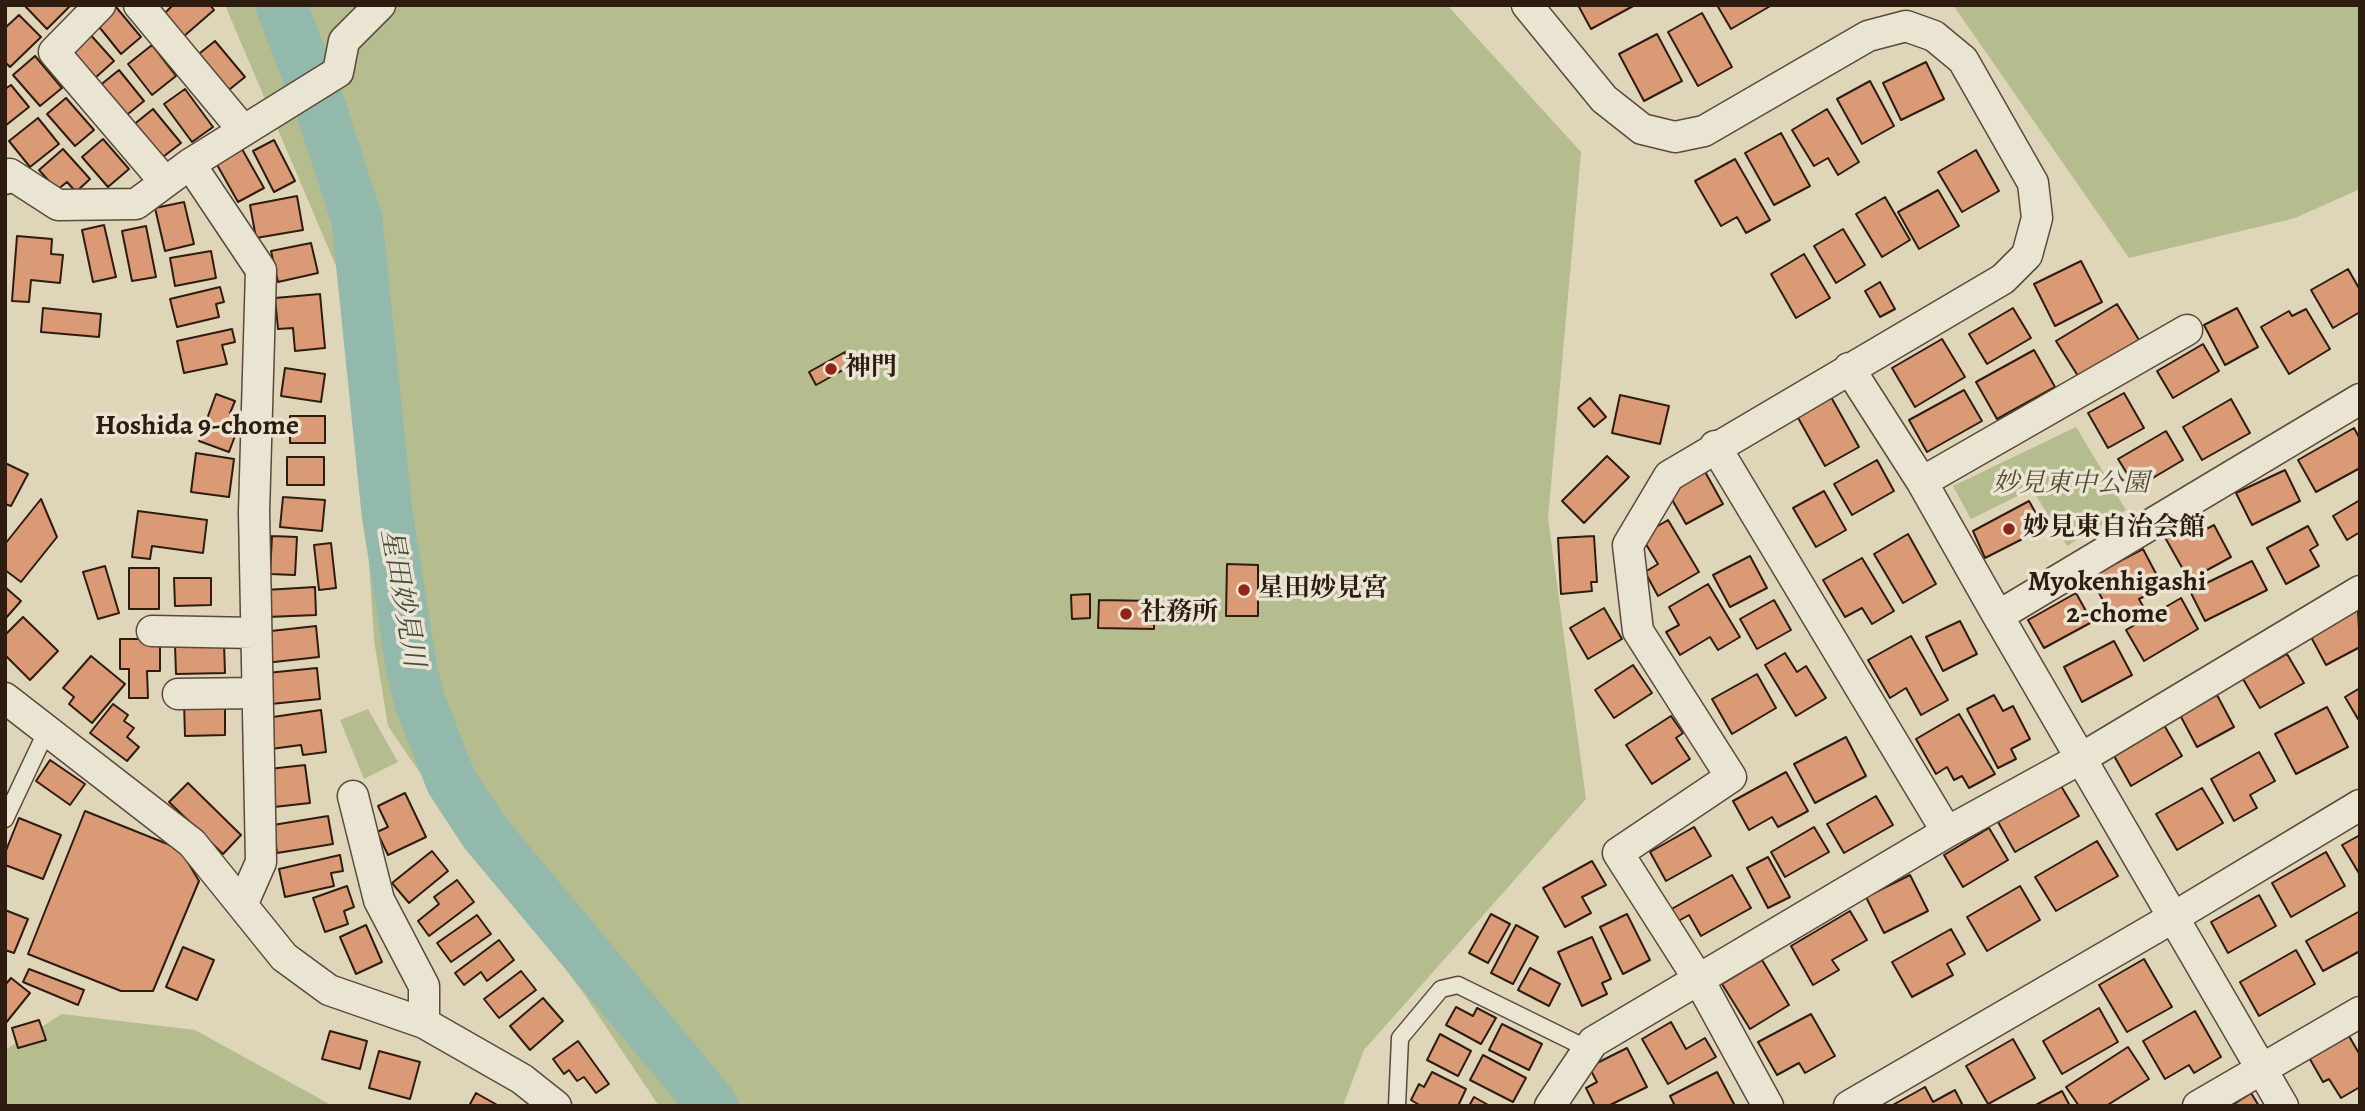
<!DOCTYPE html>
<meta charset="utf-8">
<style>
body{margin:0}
#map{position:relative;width:2365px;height:1111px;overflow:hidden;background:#dfd5b9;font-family:Alegreya,serif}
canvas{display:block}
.frame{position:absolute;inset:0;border:7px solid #2e1c11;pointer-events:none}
</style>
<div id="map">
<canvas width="2365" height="1111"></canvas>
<div class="frame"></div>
</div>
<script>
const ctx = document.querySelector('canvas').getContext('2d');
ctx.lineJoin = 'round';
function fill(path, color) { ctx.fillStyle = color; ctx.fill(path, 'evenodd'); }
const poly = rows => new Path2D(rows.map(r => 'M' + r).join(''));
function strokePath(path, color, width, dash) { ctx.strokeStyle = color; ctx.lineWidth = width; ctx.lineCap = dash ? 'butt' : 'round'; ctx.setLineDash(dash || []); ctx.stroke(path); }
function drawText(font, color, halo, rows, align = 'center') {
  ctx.font = font + ' Alegreya,"Noto Serif JP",serif'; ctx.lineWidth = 7; ctx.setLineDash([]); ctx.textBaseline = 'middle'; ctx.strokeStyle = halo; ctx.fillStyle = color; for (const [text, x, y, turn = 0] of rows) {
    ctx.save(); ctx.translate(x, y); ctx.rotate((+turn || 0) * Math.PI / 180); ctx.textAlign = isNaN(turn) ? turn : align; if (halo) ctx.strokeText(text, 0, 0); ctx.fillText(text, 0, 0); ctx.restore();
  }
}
const green = poly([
 [225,5,1447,5,1581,152,1548,518,1586,799,1364,1050,1343,1106,659,1106,584,994,434,793,388,726,374,640,353,306],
 [1953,5,2360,5,2360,189,2295,218,2129,258],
 [2076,427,2126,510,2067,546,2032,489,1971,519,1953,486],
 [368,709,398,762,364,779,340,720],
 [62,1014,195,1030,333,1106,5,1106,5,1050]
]);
const river = poly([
 [281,5,321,109,357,220,387,513,412,671,420,702,451,781,485,833,713,1106]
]);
const building = poly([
 [24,5,71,5,47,29,24,5],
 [173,5,210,5,214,10,183,37,163,15,173,5],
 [1578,5,1635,5,1591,29,1578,5],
 [1717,5,1772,5,1731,29,1717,5],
 [116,7,141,37,121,54,96,23,116,7],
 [1702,13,1732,67,1698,86,1668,32,1702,13],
 [19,15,41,37,10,67,5,62,5,28,19,15],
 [88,32,114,61,95,78,69,49,88,32],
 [1657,34,1682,81,1644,101,1619,54,1657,34],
 [215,41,245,77,225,93,195,57,215,41],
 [152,45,176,76,152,95,128,64,152,45],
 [35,56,62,88,40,106,13,75,35,56],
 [1926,62,1944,99,1901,120,1883,83,1926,62],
 [119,70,144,101,123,118,98,87,119,70],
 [1870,81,1894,126,1862,144,1837,99,1870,81],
 [11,85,29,107,5,126,5,89,11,85],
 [185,89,213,127,192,142,164,104,185,89],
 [66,98,94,130,75,146,47,114,66,98],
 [153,109,181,143,159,160,132,126,153,109],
 [1827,109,1859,162,1838,175,1828,158,1814,166,1792,130,1827,109],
 [38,118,59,144,30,167,9,141,38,118],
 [1781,133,1810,186,1774,205,1745,153,1781,133],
 [103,139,129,169,108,187,82,157,103,139],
 [274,140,295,181,274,192,253,151,274,140],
 [63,149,90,179,76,192,67,182,57,190,39,170,63,149],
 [242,149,264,188,238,202,216,163,242,149],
 [1976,150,1999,191,1962,212,1938,172,1976,150],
 [1735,159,1770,220,1746,233,1737,217,1721,226,1695,181,1735,159],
 [1938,190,1959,226,1919,249,1898,212,1938,190],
 [297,196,303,230,256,238,250,205,297,196],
 [1885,197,1910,240,1882,257,1856,214,1885,197],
 [184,202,194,244,165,251,155,208,184,202],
 [104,225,116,277,93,282,82,230,104,225],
 [146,226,156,277,132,281,122,231,146,226],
 [1843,229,1865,265,1836,283,1814,246,1843,229],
 [17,236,52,239,51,254,63,255,60,283,31,280,29,302,12,301,17,236],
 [311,243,318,273,278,282,271,251,311,243],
 [211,251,216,278,175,286,170,258,211,251],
 [1804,254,1830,298,1796,318,1771,274,1804,254],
 [2081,261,2102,302,2055,326,2034,284,2081,261],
 [2348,269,2360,290,2360,312,2333,328,2311,290,2348,269],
 [1880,282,1895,309,1880,317,1865,291,1880,282],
 [220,287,224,302,216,304,219,317,177,327,170,299,220,287],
 [320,294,325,348,295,351,293,328,278,329,275,298,320,294],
 [2117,304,2139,340,2078,376,2056,341,2117,304],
 [43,308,101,314,99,337,41,332,43,308],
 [2013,308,2031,338,1987,364,1969,334,2013,308],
 [2237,308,2258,347,2225,365,2204,325,2237,308],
 [2306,309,2330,349,2289,374,2261,327,2289,311,2292,316,2306,309],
 [232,329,235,342,222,345,227,364,184,373,177,341,232,329],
 [1942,339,1965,377,1915,407,1892,368,1942,339],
 [2203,344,2219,371,2173,398,2157,371,2203,344],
 [2034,350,2055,387,1997,419,1976,382,2034,350],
 [845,352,852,365,816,385,809,372,845,352],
 [285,368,325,374,321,402,281,396,285,368],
 [1964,390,1982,421,1927,452,1909,420,1964,390],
 [2124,393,2144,428,2108,448,2088,413,2124,393],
 [216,394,235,401,230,413,242,417,229,452,199,441,216,394],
 [1620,395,1669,406,1660,444,1612,433,1620,395],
 [1831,397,1859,447,1825,466,1797,416,1831,397],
 [1590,398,1606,417,1594,427,1578,408,1590,398],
 [2231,399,2250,433,2202,460,2183,427,2231,399],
 [290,416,325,416,325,443,290,443,290,416],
 [2354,428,2360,439,2360,468,2316,492,2298,460,2354,428],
 [2166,431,2183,460,2136,488,2118,459,2166,431],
 [196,453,234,459,229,497,191,492,196,453],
 [1607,456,1629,477,1584,523,1562,501,1607,456],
 [287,457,324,457,324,485,287,485,287,457],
 [1877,460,1894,491,1852,515,1834,484,1877,460],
 [5,463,28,474,11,506,5,504,5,463],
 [1704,470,1723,504,1686,524,1667,491,1704,470],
 [2285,470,2300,501,2252,525,2236,493,2285,470],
 [1824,491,1846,530,1816,547,1793,508,1824,491],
 [283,497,325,500,322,531,280,527,283,497],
 [41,499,57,537,21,582,5,570,5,544,41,499],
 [2360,500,2360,532,2347,540,2333,516,2360,500],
 [2029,501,2044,528,1985,558,1973,531,2029,501],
 [138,511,207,520,203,553,152,546,150,559,132,557,138,511],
 [2193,516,2201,532,2214,525,2231,557,2189,580,2162,532,2193,516],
 [1668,520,1699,572,1658,596,1645,572,1658,564,1641,536,1668,520],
 [2308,526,2318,545,2310,550,2319,566,2286,584,2267,548,2308,526],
 [1908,534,1936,584,1903,603,1874,554,1908,534],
 [272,536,297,537,295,575,270,574,272,536],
 [1594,536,1597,582,1591,582,1592,591,1561,594,1558,538,1594,536],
 [331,543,336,588,319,590,314,545,331,543],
 [2143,549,2163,587,2139,599,2144,608,2115,623,2098,591,2105,587,2097,573,2143,549],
 [1750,556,1767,588,1730,607,1713,575,1750,556],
 [1862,558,1894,611,1872,624,1862,608,1845,617,1823,580,1862,558],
 [2252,561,2267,590,2205,621,2190,591,2252,561],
 [1227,564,1258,565,1258,616,1226,616,1227,564],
 [105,566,119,613,98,619,83,572,105,566],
 [129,568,159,568,159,609,129,609,129,568],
 [174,578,211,578,211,605,175,606,174,578],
 [1708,584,1740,637,1718,650,1710,637,1680,655,1666,632,1679,625,1669,607,1708,584],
 [5,587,21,601,5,619,5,587],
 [315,587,316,615,267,617,265,590,315,587],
 [2076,593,2092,622,2044,648,2028,620,2076,593],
 [1090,594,1090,618,1072,619,1071,595,1090,594],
 [2181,598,2198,629,2144,661,2126,630,2181,598],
 [1099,600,1154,601,1154,629,1098,628,1099,600],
 [1774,600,1791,630,1757,649,1740,619,1774,600],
 [1604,608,1622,639,1588,659,1570,628,1604,608],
 [2358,610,2360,647,2326,665,2311,637,2358,610],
 [23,617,58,651,30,680,5,655,5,635,23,617],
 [1960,621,1977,654,1943,671,1926,637,1960,621],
 [316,626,319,657,265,663,262,632,316,626],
 [1911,636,1948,700,1921,715,1906,688,1890,698,1868,660,1911,636],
 [120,639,160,639,160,671,147,671,148,698,129,698,129,669,120,669,120,639],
 [2114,641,2132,675,2082,702,2064,667,2114,641],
 [224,644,225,673,176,674,175,645,224,644],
 [1785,653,1797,672,1806,666,1826,698,1796,716,1765,665,1785,653],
 [2287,654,2304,683,2260,708,2243,679,2287,654],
 [91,656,125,684,92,723,69,704,74,697,63,688,91,656],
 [1633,665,1652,693,1614,718,1595,690,1633,665],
 [317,668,320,699,271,704,267,673,317,668],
 [1757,674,1776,708,1732,734,1712,699,1757,674],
 [2360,688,2360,718,2358,719,2345,697,2360,688],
 [1994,695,2003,711,2013,706,2030,739,2011,749,2016,759,1998,768,1967,709,1994,695],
 [2217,695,2234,727,2197,747,2180,715,2217,695],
 [225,701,225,735,185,736,184,702,225,701],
 [113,704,128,715,124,721,134,728,127,737,139,747,127,761,90,733,113,704],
 [2327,707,2348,747,2296,774,2275,734,2327,707],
 [321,710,326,752,303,755,301,745,271,749,266,718,321,710],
 [1959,714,1995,774,1969,788,1962,776,1954,780,1947,767,1936,774,1916,739,1959,714],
 [1671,716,1683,733,1676,738,1690,759,1652,784,1626,745,1671,716],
 [2164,725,2182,756,2131,786,2113,754,2164,725],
 [1846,737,1866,776,1815,803,1794,764,1846,737],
 [2259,752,2275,781,2250,795,2257,808,2234,821,2211,779,2259,752],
 [50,760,85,784,70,805,36,781,50,760],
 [305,765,310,803,274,807,269,769,305,765],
 [1786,772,1808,811,1778,827,1772,817,1749,830,1733,801,1786,772],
 [188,783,241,835,223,854,169,802,188,783],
 [2061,786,2079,816,2015,852,1998,822,2061,786],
 [2202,788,2223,823,2177,850,2156,814,2202,788],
 [405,793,426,837,388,855,377,832,388,827,378,806,405,793],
 [1876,796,1893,825,1844,853,1827,824,1876,796],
 [85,811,180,849,199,881,153,991,121,991,28,954,85,811],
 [328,816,333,844,277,853,273,825,328,816],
 [19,818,61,835,43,879,5,865,5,853,19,818],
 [1694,827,1711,856,1666,881,1650,852,1694,827],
 [1814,827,1829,852,1785,877,1771,852,1814,827],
 [1989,828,2008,860,1963,887,1944,855,1989,828],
 [2360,835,2360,875,2342,845,2360,835],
 [2097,841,2118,876,2056,911,2035,877,2097,841],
 [432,851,448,871,409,903,392,883,432,851],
 [2326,852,2345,886,2291,917,2272,883,2326,852],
 [340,855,343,871,331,873,334,886,285,897,279,869,340,855],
 [1768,857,1790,897,1768,908,1747,868,1768,857],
 [1592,861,1606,885,1582,897,1591,913,1565,927,1543,888,1592,861],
 [1732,875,1751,908,1701,936,1689,915,1675,923,1668,911,1732,875],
 [1910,875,1928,911,1884,933,1866,897,1910,875],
 [457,880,474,902,429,936,418,921,439,904,434,897,457,880],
 [347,886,354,907,344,911,348,924,325,932,313,898,347,886],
 [2020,886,2040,920,1987,951,1967,917,2020,886],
 [2259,895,2276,926,2228,953,2211,922,2259,895],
 [5,910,28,919,14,953,5,950,5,910],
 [1850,911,1867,940,1832,960,1839,970,1813,985,1791,946,1850,911],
 [2360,911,2360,951,2323,971,2306,941,2360,911],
 [1491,914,1510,924,1488,963,1469,953,1491,914],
 [1627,914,1650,960,1623,974,1600,927,1627,914],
 [477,915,491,934,451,962,437,943,477,915],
 [366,925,382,962,356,974,340,937,366,925],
 [1516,925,1538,937,1513,984,1491,973,1516,925],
 [1951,929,1965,954,1947,964,1953,975,1912,997,1892,962,1951,929],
 [1592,937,1611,979,1602,983,1607,994,1582,1006,1558,952,1592,937],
 [499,940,514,960,487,981,481,972,464,985,455,973,499,940],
 [183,947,214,960,197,1000,166,987,183,947],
 [2296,950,2315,984,2259,1016,2240,982,2296,950],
 [2144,959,2172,1007,2127,1032,2099,985,2144,959],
 [1762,960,1789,1005,1750,1029,1722,984,1762,960],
 [1530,968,1560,984,1549,1006,1518,990,1530,968],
 [29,969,84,990,78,1005,23,982,29,969],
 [521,971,536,990,499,1018,484,999,521,971],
 [11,978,30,993,5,1024,5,985,11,978],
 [543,998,563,1021,530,1050,510,1026,543,998],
 [1456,1007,1473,1016,1477,1008,1496,1018,1481,1044,1446,1025,1456,1007],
 [2099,1008,2118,1042,2062,1074,2043,1041,2099,1008],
 [2195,1011,2221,1057,2194,1073,2189,1065,2165,1079,2143,1041,2195,1011],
 [1811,1014,1835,1056,1805,1073,1799,1063,1777,1075,1758,1042,1811,1014],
 [39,1020,46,1040,18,1048,12,1028,39,1020],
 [1671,1022,1686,1049,1705,1038,1716,1057,1668,1084,1642,1039,1671,1022],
 [1502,1024,1542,1044,1529,1070,1489,1050,1502,1024],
 [330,1031,367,1041,360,1069,322,1059,330,1031],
 [2346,1031,2360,1055,2360,1087,2341,1098,2329,1079,2323,1082,2307,1054,2346,1031],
 [1440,1034,1471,1051,1458,1076,1427,1060,1440,1034],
 [2013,1039,2035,1078,1988,1104,1966,1066,2013,1039],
 [578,1041,609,1084,596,1093,584,1077,577,1081,569,1070,564,1074,553,1059,578,1041],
 [2128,1047,2149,1079,2106,1106,2079,1106,2066,1087,2128,1047],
 [1627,1048,1647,1087,1608,1106,1595,1106,1586,1088,1597,1082,1589,1067,1627,1048],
 [379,1051,420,1062,410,1099,369,1088,379,1051],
 [1483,1055,1526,1078,1513,1102,1470,1080,1483,1055],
 [1432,1072,1466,1089,1458,1106,1421,1106,1411,1100,1419,1084,1424,1087,1432,1072],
 [1717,1072,1735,1106,1675,1106,1670,1096,1717,1072],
 [1925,1087,1933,1102,1955,1090,1963,1106,1891,1106,1925,1087],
 [2062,1091,2070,1106,2034,1106,2062,1091],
 [476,1093,499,1106,469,1106,476,1093],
 [2251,1093,2259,1106,2231,1106,2251,1093],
 [1474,1097,1490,1106,1469,1106,1474,1097]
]);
const lane = poly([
 [5,819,47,730],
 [1397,1106,1400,1038,1441,989,1458,985,1588,1049]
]);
const street = poly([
 [100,5,54,52,165,182],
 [139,5,243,130],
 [1527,5,1604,99,1642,129,1675,137,1704,131,1868,36,1906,26,1934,36,1963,60,2033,183,2037,218,2027,255,2003,279,1669,476,1628,545,1638,631,1731,777,1618,853,1699,980,1768,1106],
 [190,164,261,270,254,512,261,862,243,903],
 [5,179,10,174,58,205,136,204,190,164,338,72,344,41,380,5],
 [1849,368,1922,482,1998,616,2360,399],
 [1715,446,1947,832,2080,759,2360,591],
 [1922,482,2187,330],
 [1998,616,2283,1106],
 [152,631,254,633],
 [178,694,256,693],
 [5,698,192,843,284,957,329,990,424,1023,522,1079,556,1106],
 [353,796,379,900,424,986,424,1023],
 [1550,1106,1593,1042,1947,832],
 [1849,1106,2174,917,2360,805],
 [2198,1106,2360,1012]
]);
const markers = [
 [831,369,7,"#8f2418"],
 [2009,529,7,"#8f2418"],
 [1244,590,7,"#8f2418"],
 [1126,614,7,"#8f2418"]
];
const poiNames = [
 ["神門",845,369],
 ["妙見東自治会館",2023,529],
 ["星田妙見宮",1258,590],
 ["社務所",1140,614]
];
const parkNames = [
 ["妙見東中公園",2071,485]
];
const neighbourhoodNames = [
 ["Hoshida 9-chome",197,427],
 ["Myokenhigashi",2117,583],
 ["2-chome",2117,615]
];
const waterNames = [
 ["星田妙見川",401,598,80]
];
fill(green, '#b5bc8d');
strokePath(river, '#93b9ac', 51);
fill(building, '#db9a76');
strokePath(building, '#2e1c11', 2);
strokePath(lane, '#5a4a3b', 19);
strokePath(street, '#5a4a3b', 33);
strokePath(lane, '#eae4d2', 16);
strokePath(street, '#eae4d2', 30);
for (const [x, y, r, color] of markers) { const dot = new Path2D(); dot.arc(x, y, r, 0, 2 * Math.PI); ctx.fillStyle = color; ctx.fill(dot); strokePath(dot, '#eae4d2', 2.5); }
drawText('bold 26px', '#2e1c11', '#eae4d2', poiNames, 'left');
drawText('italic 26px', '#564c36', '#eae4d2', parkNames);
drawText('bold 28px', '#2e1c11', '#eae4d2', neighbourhoodNames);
drawText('italic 28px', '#4c4b40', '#eae4d2', waterNames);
</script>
